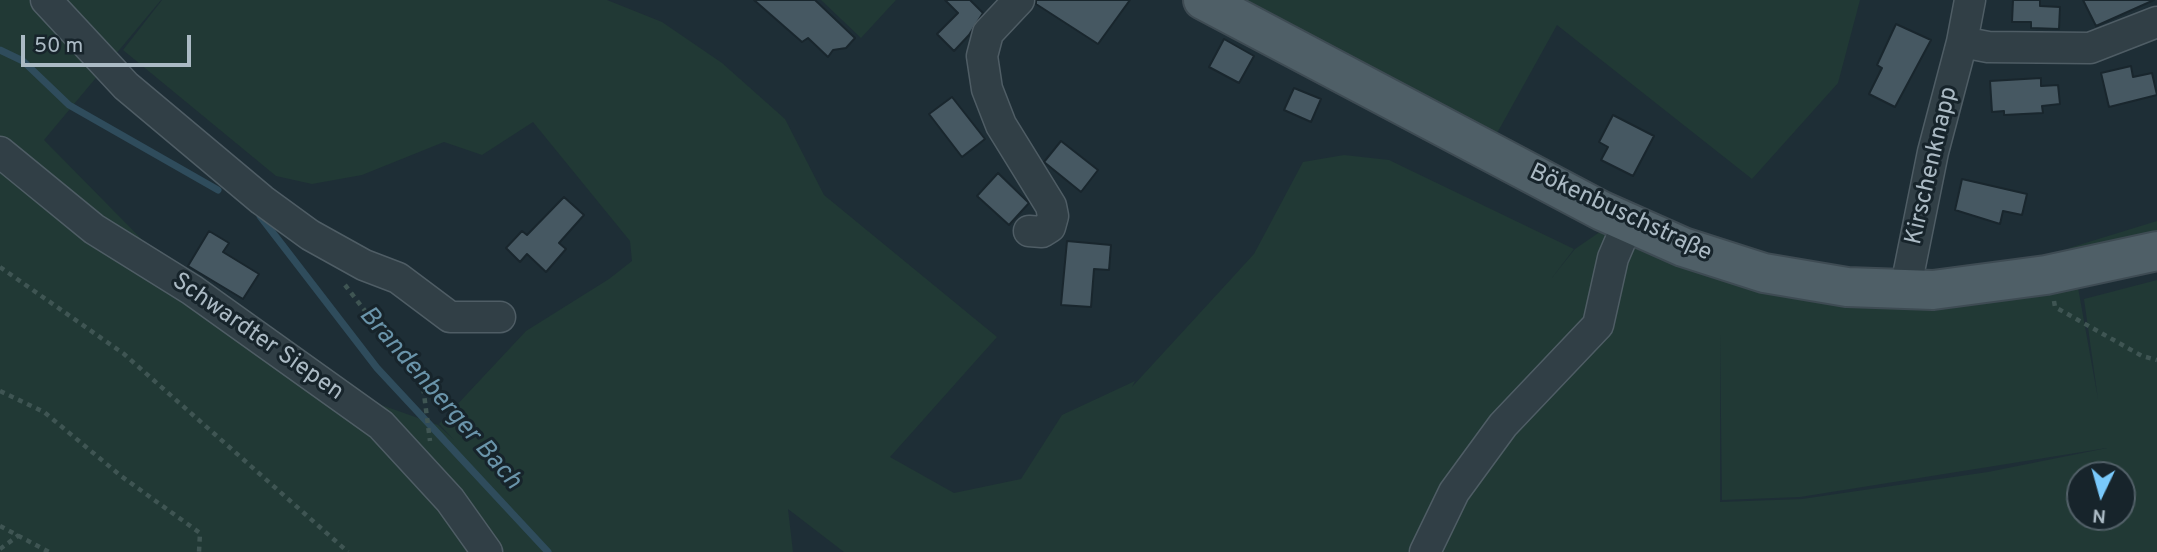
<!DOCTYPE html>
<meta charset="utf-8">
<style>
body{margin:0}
#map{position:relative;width:2157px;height:552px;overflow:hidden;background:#1e2e36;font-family:Overpass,sans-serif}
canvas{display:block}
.north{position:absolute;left:2066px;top:461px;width:70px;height:70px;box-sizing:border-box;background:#17242b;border:2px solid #526068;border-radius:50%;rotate:185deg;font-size:19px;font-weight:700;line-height:28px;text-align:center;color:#abbac4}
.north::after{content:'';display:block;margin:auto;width:24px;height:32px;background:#79c9fb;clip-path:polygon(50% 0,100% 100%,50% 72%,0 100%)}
.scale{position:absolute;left:21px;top:35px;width:170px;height:32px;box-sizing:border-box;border:4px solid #abbac4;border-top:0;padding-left:9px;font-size:21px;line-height:24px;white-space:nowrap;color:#abbac4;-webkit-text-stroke:5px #17242b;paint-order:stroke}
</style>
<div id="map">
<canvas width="2157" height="552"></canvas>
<div class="north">N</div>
<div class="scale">50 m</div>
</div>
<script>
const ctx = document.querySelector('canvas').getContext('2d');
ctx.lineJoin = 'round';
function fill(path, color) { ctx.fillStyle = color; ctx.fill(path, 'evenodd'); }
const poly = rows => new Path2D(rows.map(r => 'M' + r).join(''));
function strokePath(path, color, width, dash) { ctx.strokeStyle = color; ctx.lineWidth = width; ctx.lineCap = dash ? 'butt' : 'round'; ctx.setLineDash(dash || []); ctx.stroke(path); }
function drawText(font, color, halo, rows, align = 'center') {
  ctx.font = font + ' Overpass,sans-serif'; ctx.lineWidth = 6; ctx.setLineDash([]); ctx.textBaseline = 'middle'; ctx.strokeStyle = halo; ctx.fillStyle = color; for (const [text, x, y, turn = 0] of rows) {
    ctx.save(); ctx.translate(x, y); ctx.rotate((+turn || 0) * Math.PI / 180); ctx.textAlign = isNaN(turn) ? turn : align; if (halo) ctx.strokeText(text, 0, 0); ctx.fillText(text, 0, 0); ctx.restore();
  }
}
const green = poly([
 [0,0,161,0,44,140,170,268,370,401,438,425,454,440,439,424,526,331,609,279,632,261,630,241,533,122,482,155,444,142,362,175,312,184,276,176,123,50,162,0,607,0,662,22,722,63,785,119,824,195,997,337,890,457,954,493,1021,479,1062,415,1135,381,1132,387,1254,254,1303,162,1344,155,1389,160,1574,249,1551,279,1575,249,1607,227,1719,275,2077,282,2098,399,2084,299,2157,280,2157,552,844,552,788,509,793,552,0,552],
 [1720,335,1722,500,1800,497,2107,448,1988,472,1802,499,1720,502],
 [2080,475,2122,475,2122,517,2080,517],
 [821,0,896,0,861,38],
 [1238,0,1860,0,1838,83,1752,179,1557,25,1496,135],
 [2157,221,2157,238,2071,260,2069,248]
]);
const stream = poly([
 [0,50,23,61,69,105,218,190],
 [260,216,377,368,548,552]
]);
const building = poly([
 [754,0,815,0,855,38,846,48,833,50,828,57,808,38,802,42,754,0],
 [945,0,970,0,983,13,969,35,954,51,937,34,958,13,945,0],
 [1036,0,1130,0,1098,44,1036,4,1036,0],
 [2013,0,2040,0,2040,6,2060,7,2059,29,2031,28,2031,22,2012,22,2013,0],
 [2083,0,2154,0,2096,26,2083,0],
 [1896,24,1931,40,1895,107,1869,94,1882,68,1877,65,1896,24],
 [1224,39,1254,56,1239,83,1209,67,1224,39],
 [2131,66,2133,77,2152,73,2157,95,2109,107,2101,73,2131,66],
 [2041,78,2041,86,2058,85,2060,104,2042,106,2043,113,2004,115,2004,111,1992,112,1990,81,2041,78],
 [1294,88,1321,99,1311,122,1284,110,1294,88],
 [952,97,985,139,962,157,929,114,952,97],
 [1613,115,1654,136,1633,176,1601,160,1608,147,1599,142,1613,115],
 [1061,141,1098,170,1081,192,1044,162,1061,141],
 [998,173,1029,203,1009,225,977,196,998,173],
 [1962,179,2027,194,2022,215,2003,211,2000,224,1955,210,1962,179],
 [564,197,584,215,559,243,566,249,546,272,527,254,520,262,506,248,522,231,527,235,564,197],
 [209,231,229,243,223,252,259,274,243,299,188,266,209,231],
 [1067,241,1111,245,1109,270,1094,269,1091,307,1061,305,1067,241]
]);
const path = poly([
 [0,267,124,354,348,552],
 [345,285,423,386,430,441],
 [2054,301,2055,307,2142,356,2157,360],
 [0,391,44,412,121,476,200,533,199,552],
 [0,526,49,552],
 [0,549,19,535]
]);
const minor = poly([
 [46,0,126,86,262,200,310,235,364,265,398,278,450,317,500,317],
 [1019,0,988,33,982,56,987,89,1001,125,1051,206,1053,216,1050,227,1042,232,1029,231],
 [1962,42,1970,0],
 [0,152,94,229,192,290,381,425,450,500,487,552],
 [1905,291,1933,152,1962,42,1988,47,2090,48,2157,22],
 [1425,552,1454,492,1503,425,1598,325,1613,258,1628,223]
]);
const major = poly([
 [1203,0,1602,211,1683,247,1764,273,1847,287,1933,290,2046,275,2157,251]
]);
const streetNames = [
 ["Kirschenknapp",1933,166,-77],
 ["Bökenbuschstraße",1620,214,25],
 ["Schwardter Siepen",257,338,35]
];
const waterNames = [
 ["Brandenberger Bach",439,399,49]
];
fill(green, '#213935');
strokePath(stream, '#2f4c5c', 7);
fill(building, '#465862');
strokePath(building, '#19262d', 2);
strokePath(minor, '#4f5d65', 33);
strokePath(major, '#3e4b53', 42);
strokePath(path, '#3f5553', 4.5, [5, 5]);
strokePath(minor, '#313f46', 30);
strokePath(major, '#4f5f67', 38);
drawText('24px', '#abbac4', '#17242b', streetNames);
drawText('italic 26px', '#6a94aa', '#17242b', waterNames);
</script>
